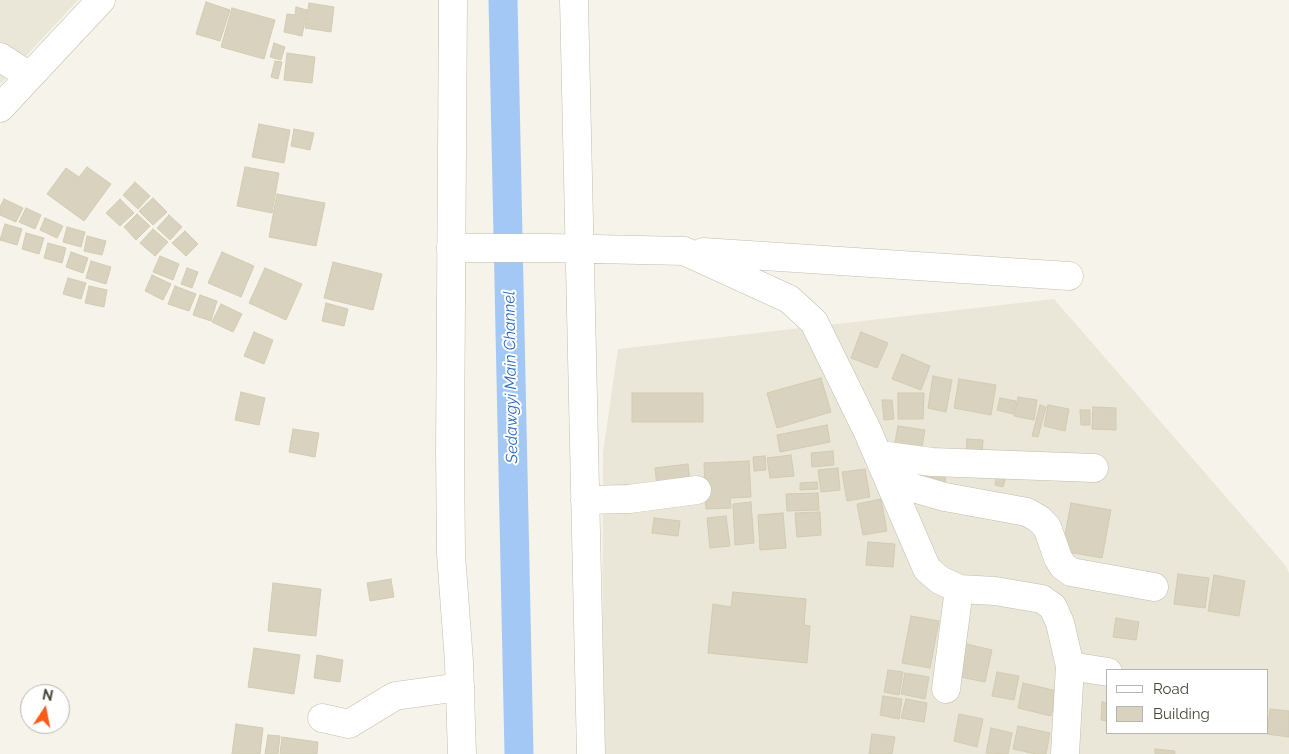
<!DOCTYPE html>
<style>
body{margin:0}
#map{position:relative;width:1289px;height:754px;overflow:hidden;background:#f6f4ea;font-family:Raleway,sans-serif}
canvas{display:block}
.legend{position:absolute;left:1106px;top:669px;width:162px;height:65px;box-sizing:border-box;background:#fff;border:1px solid #b7b5af;margin:0;padding:6px 9px;list-style:none;font-size:15px;color:#4a4637}
.legend li{display:flex;align-items:center;gap:10px;height:25px}
.legend b{width:25px;border:1px solid #b7b5af}
.north{position:absolute;left:20px;top:684px;width:50px;height:50px;box-sizing:border-box;background:#fff;border:1px solid #b7b5af;border-radius:50%;rotate:11deg;font-size:14px;font-weight:700;line-height:20px;text-align:center;color:#4a4637}
.north::after{content:'';display:block;margin:auto;width:18px;height:22px;background:#ff5b18;clip-path:polygon(50% 0,100% 100%,50% 72%,0 100%)}
</style>
<div id="map">
<canvas width="1289" height="754"></canvas>
<ul class="legend">
<li><b style="height:6px;background:#fff"></b>Road</li>
<li><b style="height:14px;background:#d8d2bf"></b>Building</li>
</ul>
<div class="north">N</div>
</div>
<script>
const ctx = document.querySelector('canvas').getContext('2d');
ctx.lineJoin = 'round';
function fill(path, color) { ctx.fillStyle = color; ctx.fill(path, 'evenodd'); }
const poly = rows => new Path2D(rows.map(r => 'M' + r).join(''));
function strokePath(path, color, width, dash) { ctx.strokeStyle = color; ctx.lineWidth = width; ctx.lineCap = dash ? 'butt' : 'round'; ctx.setLineDash(dash || []); ctx.stroke(path); }
function drawText(font, color, halo, rows, align = 'center') {
  ctx.font = font + ' Raleway,sans-serif'; ctx.lineWidth = 4; ctx.setLineDash([]); ctx.textBaseline = 'middle'; ctx.strokeStyle = halo; ctx.fillStyle = color; for (const [text, x, y, turn = 0] of rows) {
    ctx.save(); ctx.translate(x, y); ctx.rotate((+turn || 0) * Math.PI / 180); ctx.textAlign = isNaN(turn) ? turn : align; if (halo) ctx.strokeText(text, 0, 0); ctx.fillText(text, 0, 0); ctx.restore();
  }
}
const residential = poly([
 [0,0,78,0,0,84],
 [1054,299,1286,566,1289,573,1289,754,602,754,603,452,618,349],
 [1108,670,1268,670,1268,733,1108,733]
]);
const canal = poly([
 [503,0,519,754]
]);
const building = poly([
 [206,2,230,10,220,41,196,34,206,2],
 [309,3,334,7,331,32,305,28,309,3],
 [296,7,307,10,302,36,284,32,287,14,295,15,296,7],
 [232,8,275,20,264,59,221,47,232,8],
 [274,43,285,47,281,60,270,57,274,43],
 [287,53,315,57,312,83,284,80,287,53],
 [275,61,282,62,278,79,271,77,275,61],
 [259,124,290,130,284,163,252,157,259,124],
 [294,129,314,133,310,150,291,146,294,129],
 [87,167,111,184,84,221,47,194,66,168,79,177,87,167],
 [245,167,279,173,272,213,237,206,245,167],
 [135,182,150,196,138,209,123,195,135,182],
 [277,194,325,203,316,246,269,237,277,194],
 [153,198,167,212,153,225,139,211,153,198],
 [4,199,23,208,16,222,0,215,0,207,4,199],
 [120,199,134,213,120,226,106,213,120,199],
 [26,208,41,215,35,229,19,222,26,208],
 [137,214,150,226,136,240,124,227,137,214],
 [169,215,182,227,170,240,157,228,169,215],
 [45,218,63,226,57,238,40,230,45,218],
 [5,224,22,229,17,245,0,240,5,224],
 [67,227,85,232,81,247,63,242,67,227],
 [153,229,168,242,155,256,140,243,153,229],
 [185,231,198,244,186,256,172,243,185,231],
 [26,233,44,238,39,254,22,249,26,233],
 [87,236,106,241,102,255,84,251,87,236],
 [48,243,66,248,62,263,44,258,48,243],
 [71,252,88,258,83,273,66,267,71,252],
 [222,252,254,266,241,297,208,283,222,252],
 [160,256,179,264,173,280,153,272,160,256],
 [91,261,111,267,106,284,86,278,91,261],
 [333,262,382,274,373,310,324,298,333,262],
 [187,268,198,272,192,288,181,284,187,268],
 [265,268,302,284,286,320,249,303,265,268],
 [152,275,171,284,163,300,145,291,152,275],
 [68,278,86,283,81,299,63,294,68,278],
 [89,286,107,290,104,307,85,303,89,286],
 [175,286,196,294,189,311,168,304,175,286],
 [200,295,217,301,211,321,193,315,200,295],
 [326,303,348,309,344,326,322,321,326,303],
 [221,304,242,314,233,332,212,322,221,304],
 [254,332,273,340,264,364,244,356,254,332],
 [861,332,888,343,877,368,851,358,861,332],
 [902,354,930,366,921,390,892,379,902,354],
 [933,376,952,380,946,412,928,408,933,376],
 [821,378,831,412,777,428,767,393,821,378],
 [959,379,996,385,991,415,954,408,959,379],
 [241,392,265,398,259,425,235,420,241,392],
 [632,393,703,393,703,422,632,422,632,393],
 [898,393,924,393,923,419,898,419,898,393],
 [1018,397,1037,400,1034,420,1014,416,1018,397],
 [1000,398,1016,401,1013,414,997,410,1000,398],
 [882,400,892,400,894,419,884,420,882,400],
 [1040,405,1046,407,1038,437,1032,436,1040,405],
 [1048,405,1069,409,1065,431,1044,426,1048,405],
 [1093,407,1116,408,1116,430,1092,429,1093,407],
 [1080,410,1090,410,1090,425,1081,425,1080,410],
 [827,425,830,442,780,452,777,435,827,425],
 [898,426,925,430,920,457,893,453,898,426],
 [293,429,319,433,315,457,289,452,293,429],
 [967,439,983,440,982,455,966,454,967,439],
 [833,451,834,465,812,467,811,453,833,451],
 [791,455,794,476,770,478,767,458,791,455],
 [765,456,766,470,754,471,753,457,765,456],
 [749,461,751,497,730,498,731,508,706,509,704,463,749,461],
 [688,464,690,484,657,487,655,468,688,464],
 [922,467,947,470,944,489,919,486,922,467],
 [838,468,840,490,821,492,818,470,838,468],
 [865,469,870,497,847,501,842,472,865,469],
 [997,475,1006,477,1003,487,995,485,997,475],
 [817,482,818,489,800,490,800,483,817,482],
 [818,493,819,510,787,511,786,494,818,493],
 [881,499,887,531,863,535,857,504,881,499],
 [751,502,754,543,735,545,733,504,751,502],
 [1071,503,1111,510,1102,558,1062,551,1071,503],
 [820,512,821,535,797,537,795,513,820,512],
 [783,513,786,548,760,550,758,515,783,513],
 [726,516,730,546,710,548,707,518,726,516],
 [654,518,680,521,678,536,652,533,654,518],
 [868,542,895,544,893,567,866,565,868,542],
 [1178,574,1209,578,1205,608,1174,604,1178,574],
 [1214,575,1245,581,1239,616,1208,611,1214,575],
 [391,579,394,597,370,601,367,583,391,579],
 [273,583,321,589,316,636,268,631,273,583],
 [733,592,806,599,804,625,810,626,807,663,708,653,713,604,731,607,733,592],
 [911,616,939,621,930,668,902,663,911,616],
 [1116,618,1139,622,1136,640,1113,637,1116,618],
 [958,642,992,650,985,682,951,675,958,642],
 [254,648,300,655,294,694,248,687,254,648],
 [317,655,343,660,340,682,314,678,317,655],
 [888,670,903,672,899,695,884,692,888,670],
 [997,672,1019,676,1014,700,992,696,997,672],
 [905,673,929,677,925,699,901,694,905,673],
 [1023,683,1057,691,1051,716,1018,708,1023,683],
 [883,696,902,699,899,719,880,715,883,696],
 [906,699,927,703,924,722,901,718,906,699],
 [1102,702,1108,703,1108,721,1101,720,1102,702],
 [1270,709,1289,711,1289,737,1267,734,1270,709],
 [959,714,983,719,977,747,954,741,959,714],
 [236,724,263,728,260,754,232,754,236,724],
 [1018,726,1050,733,1046,754,1036,754,1013,749,1018,726],
 [991,728,1012,733,1008,754,986,753,991,728],
 [872,734,895,737,892,754,869,754,872,734],
 [268,735,280,736,278,754,265,754,268,735],
 [282,737,318,742,317,754,280,754,282,737],
 [1155,749,1175,751,1175,754,1155,754,1155,749]
]);
const minor = poly([
 [574,0,591,754],
 [0,57,29,76],
 [0,108,101,0],
 [451,248,550,248,684,251,789,299,814,322,867,430,927,569,940,580,959,589,995,591,1042,599,1053,607,1060,623,1070,666,1065,754],
 [703,252,1069,276],
 [887,456,932,462,1094,468],
 [890,461,903,485,945,497,1027,512,1039,519,1047,527,1058,558,1063,566,1071,572,1154,587],
 [585,500,629,499,697,490],
 [1070,666,1108,672],
 [946,689,959,589],
 [322,718,349,724,395,696,460,687]
]);
const tertiary = poly([
 [453,0,450,450,451,554,459,662,462,754]
]);
const waterNames = [
 ["Sedawgyi Main Channel",511,377,-91]
];
fill(residential, '#eae7d8');
strokePath(canal, '#a4c8f5', 29);
fill(building, '#d8d2bf');
strokePath(building, '#d3cbb1', 1);
strokePath(minor, '#c2bdac', 29);
strokePath(tertiary, '#c2bdac', 29);
strokePath(minor, '#fff', 28);
strokePath(tertiary, '#fff', 28);
drawText('italic 16px', '#296abe', '#fff', waterNames);
</script>
